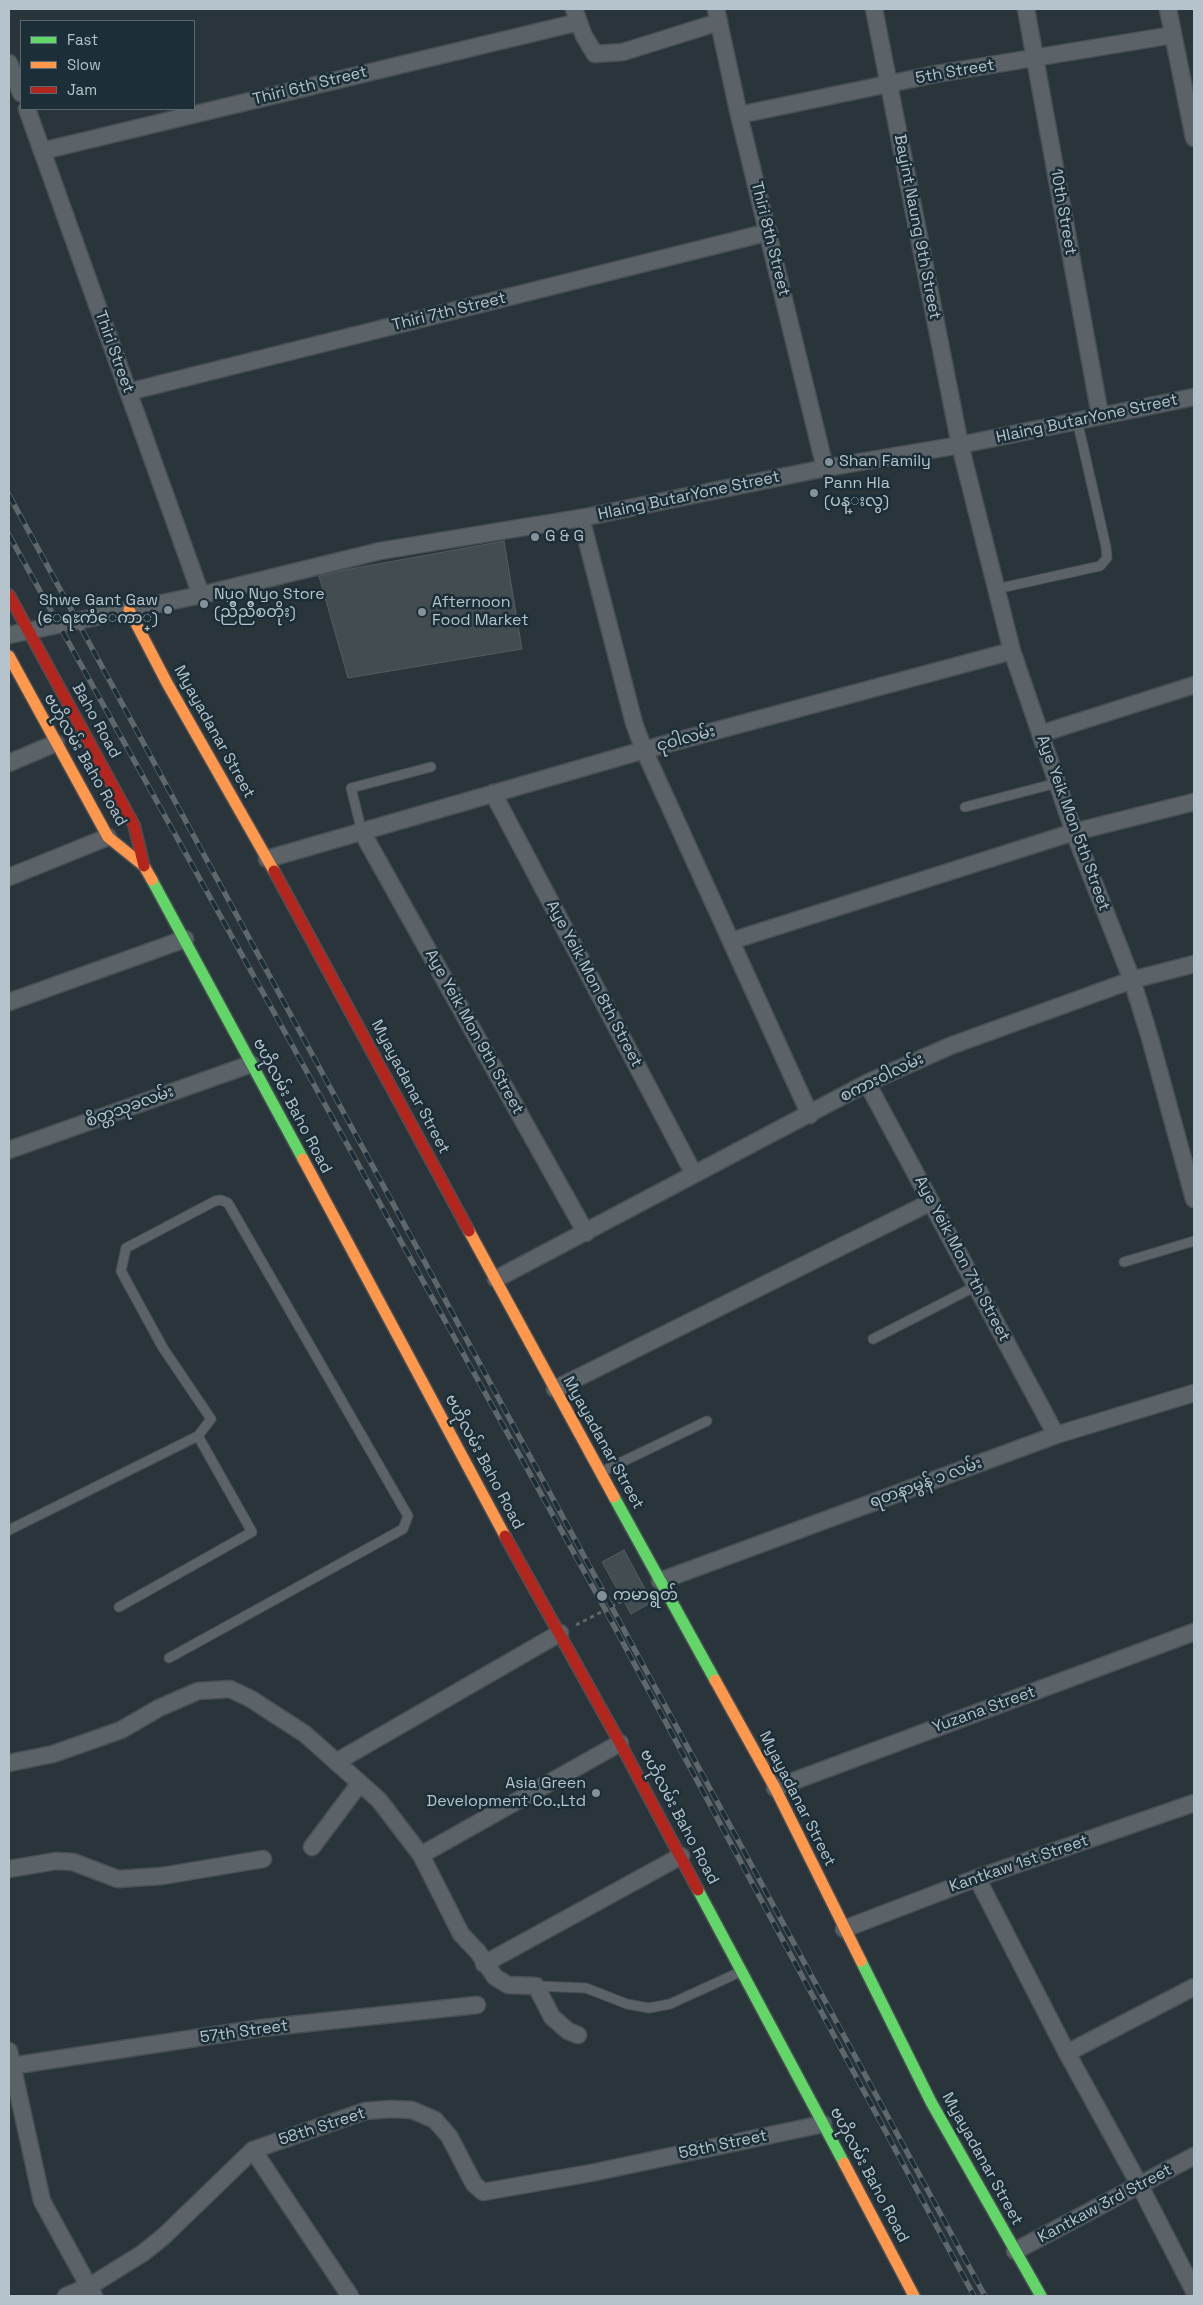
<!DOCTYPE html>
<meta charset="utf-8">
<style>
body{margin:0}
#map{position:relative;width:1203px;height:2305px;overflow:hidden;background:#2a353b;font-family:"Space Grotesk",sans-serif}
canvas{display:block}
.frame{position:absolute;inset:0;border:10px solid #b4c3cc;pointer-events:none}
.legend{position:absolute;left:20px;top:20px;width:175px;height:90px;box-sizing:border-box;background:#1c2e37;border:1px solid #596a73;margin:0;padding:6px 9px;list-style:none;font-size:15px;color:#b4c3cc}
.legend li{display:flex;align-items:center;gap:10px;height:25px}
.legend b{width:25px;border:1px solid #596a73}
</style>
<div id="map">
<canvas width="1203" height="2305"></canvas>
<div class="frame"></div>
<ul class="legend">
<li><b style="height:6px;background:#63d668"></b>Fast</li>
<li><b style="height:6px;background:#ff974d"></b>Slow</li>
<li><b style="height:6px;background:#b3261e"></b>Jam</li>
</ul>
</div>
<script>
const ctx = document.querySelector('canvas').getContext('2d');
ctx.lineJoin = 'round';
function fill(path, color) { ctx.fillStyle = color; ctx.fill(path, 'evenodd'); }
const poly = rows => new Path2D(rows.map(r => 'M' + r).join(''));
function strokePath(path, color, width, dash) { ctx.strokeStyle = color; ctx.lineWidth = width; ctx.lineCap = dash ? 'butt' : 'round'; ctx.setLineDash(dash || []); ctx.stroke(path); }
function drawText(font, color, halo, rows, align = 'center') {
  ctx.font = font + ' "Space Grotesk","Noto Sans Myanmar",sans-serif'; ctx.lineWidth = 5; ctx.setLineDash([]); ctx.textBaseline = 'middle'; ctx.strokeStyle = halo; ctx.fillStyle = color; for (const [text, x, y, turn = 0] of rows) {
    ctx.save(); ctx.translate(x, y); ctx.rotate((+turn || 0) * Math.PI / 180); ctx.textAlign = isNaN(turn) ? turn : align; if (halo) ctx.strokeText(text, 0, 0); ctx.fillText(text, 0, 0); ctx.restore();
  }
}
const building = poly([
 [504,541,522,649,348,678,319,576,350,569,504,541],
 [624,1550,652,1602,631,1614,602,1562,624,1550]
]);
const path = poly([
 [576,1625,642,1591]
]);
const lane = poly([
 [996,589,1100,566,1107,558,1106,547,1077,420],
 [965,807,1057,783],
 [362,832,351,788,431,767],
 [1124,1262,1194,1241],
 [873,1339,976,1286],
 [601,1472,707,1421],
 [9,1530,198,1436,211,1419,163,1348,121,1271,126,1248,215,1201,221,1200,228,1203,408,1516,403,1529,169,1658],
 [119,1607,252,1532,198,1436],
 [536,1986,586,1988,627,2004,649,2008,670,2004,740,1972]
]);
const street = poly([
 [574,9,584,36,595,54,623,52,719,22],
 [716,9,739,115,825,468],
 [874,9,960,445,1012,651,1074,832,1132,980,1150,1038,1194,1199],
 [1026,9,1100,415],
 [1168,9,1194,138],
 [9,63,21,93],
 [27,109,201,595],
 [739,115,936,74,1173,35],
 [42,151,579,22],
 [128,392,769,232],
 [581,518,634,723,644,750,810,1115],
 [9,635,201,595,380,551,586,517,825,468,960,445,1194,397],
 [1040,734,1194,685],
 [9,763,56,743],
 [493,793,694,1174],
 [362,832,586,1233],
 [267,859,644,750,1012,651],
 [9,877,108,837],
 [731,941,1074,832,1194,802],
 [9,1002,185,939],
 [867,1083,1056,1435],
 [9,1150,251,1064],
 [496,1279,867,1083,950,1046,1132,980,1194,964],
 [555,1389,931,1202],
 [660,1581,1056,1435,1194,1393],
 [336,1762,560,1633],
 [9,1763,53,1754,121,1730,159,1708,198,1691,230,1689,251,1699,305,1734,379,1800,421,1855,461,1934,478,1952,495,1977,508,1985,536,1986,552,2017,568,2031,578,2035],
 [775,1788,1194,1632],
 [312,1847,360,1783],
 [421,1855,620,1743],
 [9,1869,56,1861,73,1862,118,1879,162,1876,263,1859],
 [977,1878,1067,2053,1139,2184,1194,2291],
 [844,1929,977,1878,1194,1803],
 [484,1964,681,1856],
 [9,2051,42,2201,94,2296],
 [1067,2053,1194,1987],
 [11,2066,262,2028,477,2005],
 [253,2150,350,2296],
 [1015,2251,1194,2156],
 [66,2296,90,2286,143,2253,163,2237,253,2150,365,2111,392,2109,412,2110,435,2120,449,2136,474,2184,483,2192,591,2173,823,2124]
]);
const fast = poly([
 [152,880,303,1159],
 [614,1497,715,1680],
 [698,1890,844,2163],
 [861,1961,931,2102,1041,2296]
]);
const slow = poly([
 [129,610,167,683,274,871],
 [9,656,108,837,144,866,152,880],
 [303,1159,505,1536],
 [469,1231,614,1497],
 [715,1680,775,1788,861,1961],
 [844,2163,914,2296]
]);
const jam = poly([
 [9,595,134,825,144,866],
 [274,871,469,1231],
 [505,1536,620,1743,698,1890]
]);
const rail = poly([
 [9,495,985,2296],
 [9,535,600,1600,974,2296]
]);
const markers = [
 [829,462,5,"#849199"],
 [814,493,5,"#849199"],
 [535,537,5,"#849199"],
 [204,604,5,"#849199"],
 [168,610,5,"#849199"],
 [422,612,5,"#849199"],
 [602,1596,6,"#849199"],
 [596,1793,5,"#849199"]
];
const streetNames = [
 ["5th Street",955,72,-10],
 ["Thiri 6th Street",310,86,-14],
 ["10th Street",1063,212,80],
 ["Bayint Naung 9th Street",917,227,79],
 ["Thiri 8th Street",770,239,76],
 ["Thiri 7th Street",449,312,-14],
 ["Thiri Street",114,352,70],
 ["Hlaing ButarYone Street",1087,419,-12],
 ["Hlaing ButarYone Street",689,496,-12],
 ["Baho Road",96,721,61],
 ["Myayadanar Street",214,732,61],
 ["ငုဝါလမ်း",686,739,-15],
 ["ဗဟိုလမ်း Baho Road",85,760,60],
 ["Aye Yeik Mon 5th Street",1073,823,70],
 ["Aye Yeik Mon 8th Street",594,984,62],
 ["Aye Yeik Mon 9th Street",474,1032,61],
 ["စကား၀ါလမ်း",882,1078,-26],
 ["Myayadanar Street",410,1087,62],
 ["ဗဟိုလမ်း Baho Road",292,1106,62],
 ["စိတ္တသုခလမ်း",130,1107,-20],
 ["Aye Yeik Mon 7th Street",962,1259,62],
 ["Myayadanar Street",603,1443,61],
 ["ဗဟိုလမ်း Baho Road",484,1462,62],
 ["ရတနာမွန် ၁ လမ်း",926,1483,-20],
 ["Yuzana Street",984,1710,-20],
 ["Myayadanar Street",797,1799,63],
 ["ဗဟိုလမ်း Baho Road",679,1817,62],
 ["Kantkaw 1st Street",1019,1864,-19],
 ["57th Street",244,2032,-8],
 ["58th Street",322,2127,-18],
 ["58th Street",723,2145,-12],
 ["Myayadanar Street",982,2159,61],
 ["ဗဟိုလမ်း Baho Road",869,2175,62],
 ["Kantkaw 3rd Street",1105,2204,-28]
];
const poiNames = [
 ["Shan Family",839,462],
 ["Pann Hla",824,484],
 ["(ပန္းလွ)",824,502],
 ["G & G",545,537],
 ["Nyo Nyo Store",214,595],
 ["(ညိဳညိဳစတိုး)",214,613],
 ["Shwe Gant Gaw",158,601,"right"],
 ["(ေရႊကံံေကာ္)",158,619,"right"],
 ["Afternoon",432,603],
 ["Food Market",432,621],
 ["ကမာရွတ်",613,1596],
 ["Asia Green",586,1784,"right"],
 ["Development Co.,Ltd",586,1802,"right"]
];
fill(building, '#434c50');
strokePath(building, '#525d62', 1);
strokePath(lane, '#485055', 11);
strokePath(street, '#485055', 19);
strokePath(fast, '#485055', 14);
strokePath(slow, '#485055', 14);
strokePath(jam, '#485055', 14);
strokePath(path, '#5e686b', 3, [4, 4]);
strokePath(lane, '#5b6369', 9);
strokePath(street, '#5b6369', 16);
strokePath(fast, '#63d668', 11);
strokePath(slow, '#ff974d', 11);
strokePath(jam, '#b3261e', 11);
strokePath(rail, '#5e676c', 5.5);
strokePath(rail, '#1c2e37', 4, [11]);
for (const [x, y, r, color] of markers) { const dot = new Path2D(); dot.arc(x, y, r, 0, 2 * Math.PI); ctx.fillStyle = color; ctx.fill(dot); strokePath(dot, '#1c2e37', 2); }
drawText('16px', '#b4c3cc', '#1c2e37', streetNames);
drawText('16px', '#b4c3cc', '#1c2e37', poiNames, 'left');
</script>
